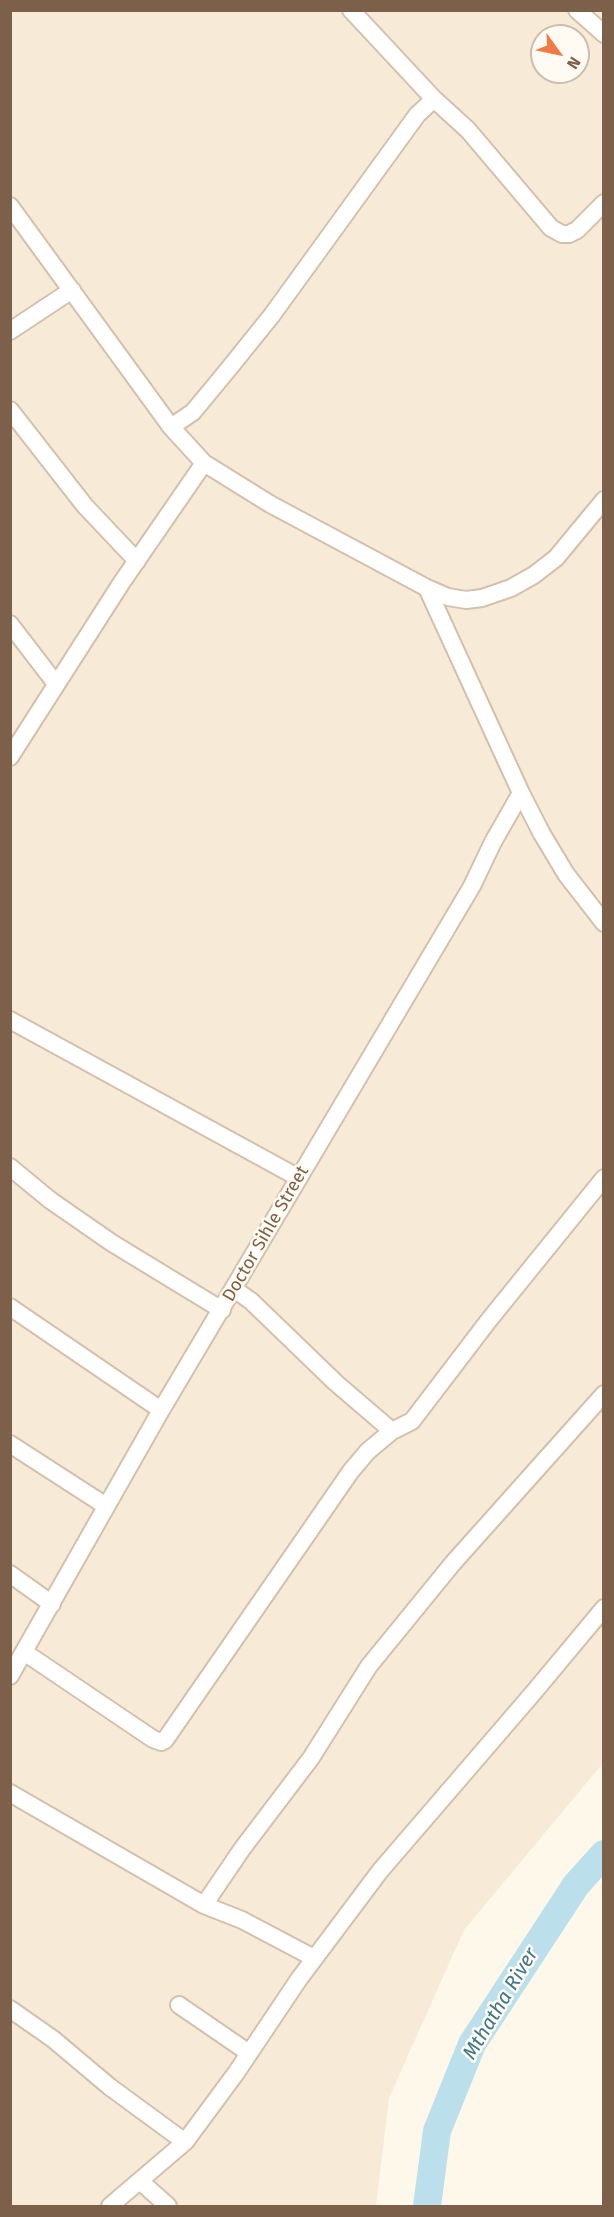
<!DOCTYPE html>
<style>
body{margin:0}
#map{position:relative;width:614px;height:2217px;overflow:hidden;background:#fef8ea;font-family:"Fira Sans",sans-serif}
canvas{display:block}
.frame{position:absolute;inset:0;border:12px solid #7d604a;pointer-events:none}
.north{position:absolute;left:530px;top:24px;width:60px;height:60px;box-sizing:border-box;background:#fffbf2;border:2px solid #cbbdaf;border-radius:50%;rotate:123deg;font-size:16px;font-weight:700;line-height:24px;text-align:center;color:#7d604a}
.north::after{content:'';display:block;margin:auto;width:21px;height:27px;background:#f17a46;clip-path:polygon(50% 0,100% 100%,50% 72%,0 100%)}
</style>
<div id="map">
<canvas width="614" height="2217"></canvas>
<div class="frame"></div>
<div class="north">N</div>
</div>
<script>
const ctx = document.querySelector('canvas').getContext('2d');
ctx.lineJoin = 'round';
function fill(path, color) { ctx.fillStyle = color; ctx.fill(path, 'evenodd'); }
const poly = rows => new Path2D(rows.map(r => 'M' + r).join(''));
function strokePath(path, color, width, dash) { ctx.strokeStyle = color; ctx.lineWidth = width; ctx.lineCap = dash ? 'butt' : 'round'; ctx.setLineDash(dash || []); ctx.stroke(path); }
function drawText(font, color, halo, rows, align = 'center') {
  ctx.font = font + ' "Fira Sans",sans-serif'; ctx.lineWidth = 5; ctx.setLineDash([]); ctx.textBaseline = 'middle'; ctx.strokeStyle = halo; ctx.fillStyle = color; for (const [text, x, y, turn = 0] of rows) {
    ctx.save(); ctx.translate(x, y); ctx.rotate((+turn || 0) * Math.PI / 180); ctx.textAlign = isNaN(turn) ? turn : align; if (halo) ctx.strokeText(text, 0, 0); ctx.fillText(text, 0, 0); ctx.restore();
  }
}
const residential = poly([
 [11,11,603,11,603,1763,464,1930,389,2098,376,2206,11,2206],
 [542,36,578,36,578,72,542,72]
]);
const river = poly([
 [427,2206,437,2131,472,2044,576,1885,604,1854]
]);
const minor = poly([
 [351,10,434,99],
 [577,10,604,34],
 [10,206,171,427,204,463,270,504,427,588,448,597,466,600,482,598,511,588,534,575,556,558,604,500],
 [10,331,72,290],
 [10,410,85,506,137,561],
 [171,427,193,412,231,366,272,315,417,115,434,99,468,130,551,228,562,234,569,234,577,230,604,203],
 [427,588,521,793,542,834,566,874,604,923],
 [10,624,56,684],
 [10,757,122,582,204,463],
 [10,1020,299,1178],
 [10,1167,50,1200,112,1243,222,1310],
 [234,1289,251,1301,336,1383,392,1431],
 [10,1307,161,1410],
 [10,1444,106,1506],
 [10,1574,52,1604],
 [24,1652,153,1739,161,1742,165,1740,351,1471,368,1451,392,1431,412,1421,489,1320,604,1178],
 [10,1676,160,1412,472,886,493,842,521,793],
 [10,1793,204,1905,242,1920,314,1958],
 [204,1905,242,1849,311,1758,369,1666,453,1563,604,1394],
 [179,2005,249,2053],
 [10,2009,53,2039,110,2087,185,2142],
 [140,2181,168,2206],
 [110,2206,185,2142,236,2073,299,1979,380,1871,534,1692,604,1608]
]);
const streetNames = [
 ["Doctor Sihle Street",266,1234,-60]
];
const waterNames = [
 ["Mthatha River",501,2004,-59]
];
fill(residential, '#f7ebd7');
strokePath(river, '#bce0eb', 28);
strokePath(minor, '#d3c1ad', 20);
strokePath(minor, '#fff', 16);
drawText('18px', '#7d604a', '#fffbf2', streetNames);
drawText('italic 20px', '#3e778a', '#fffbf2', waterNames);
</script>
